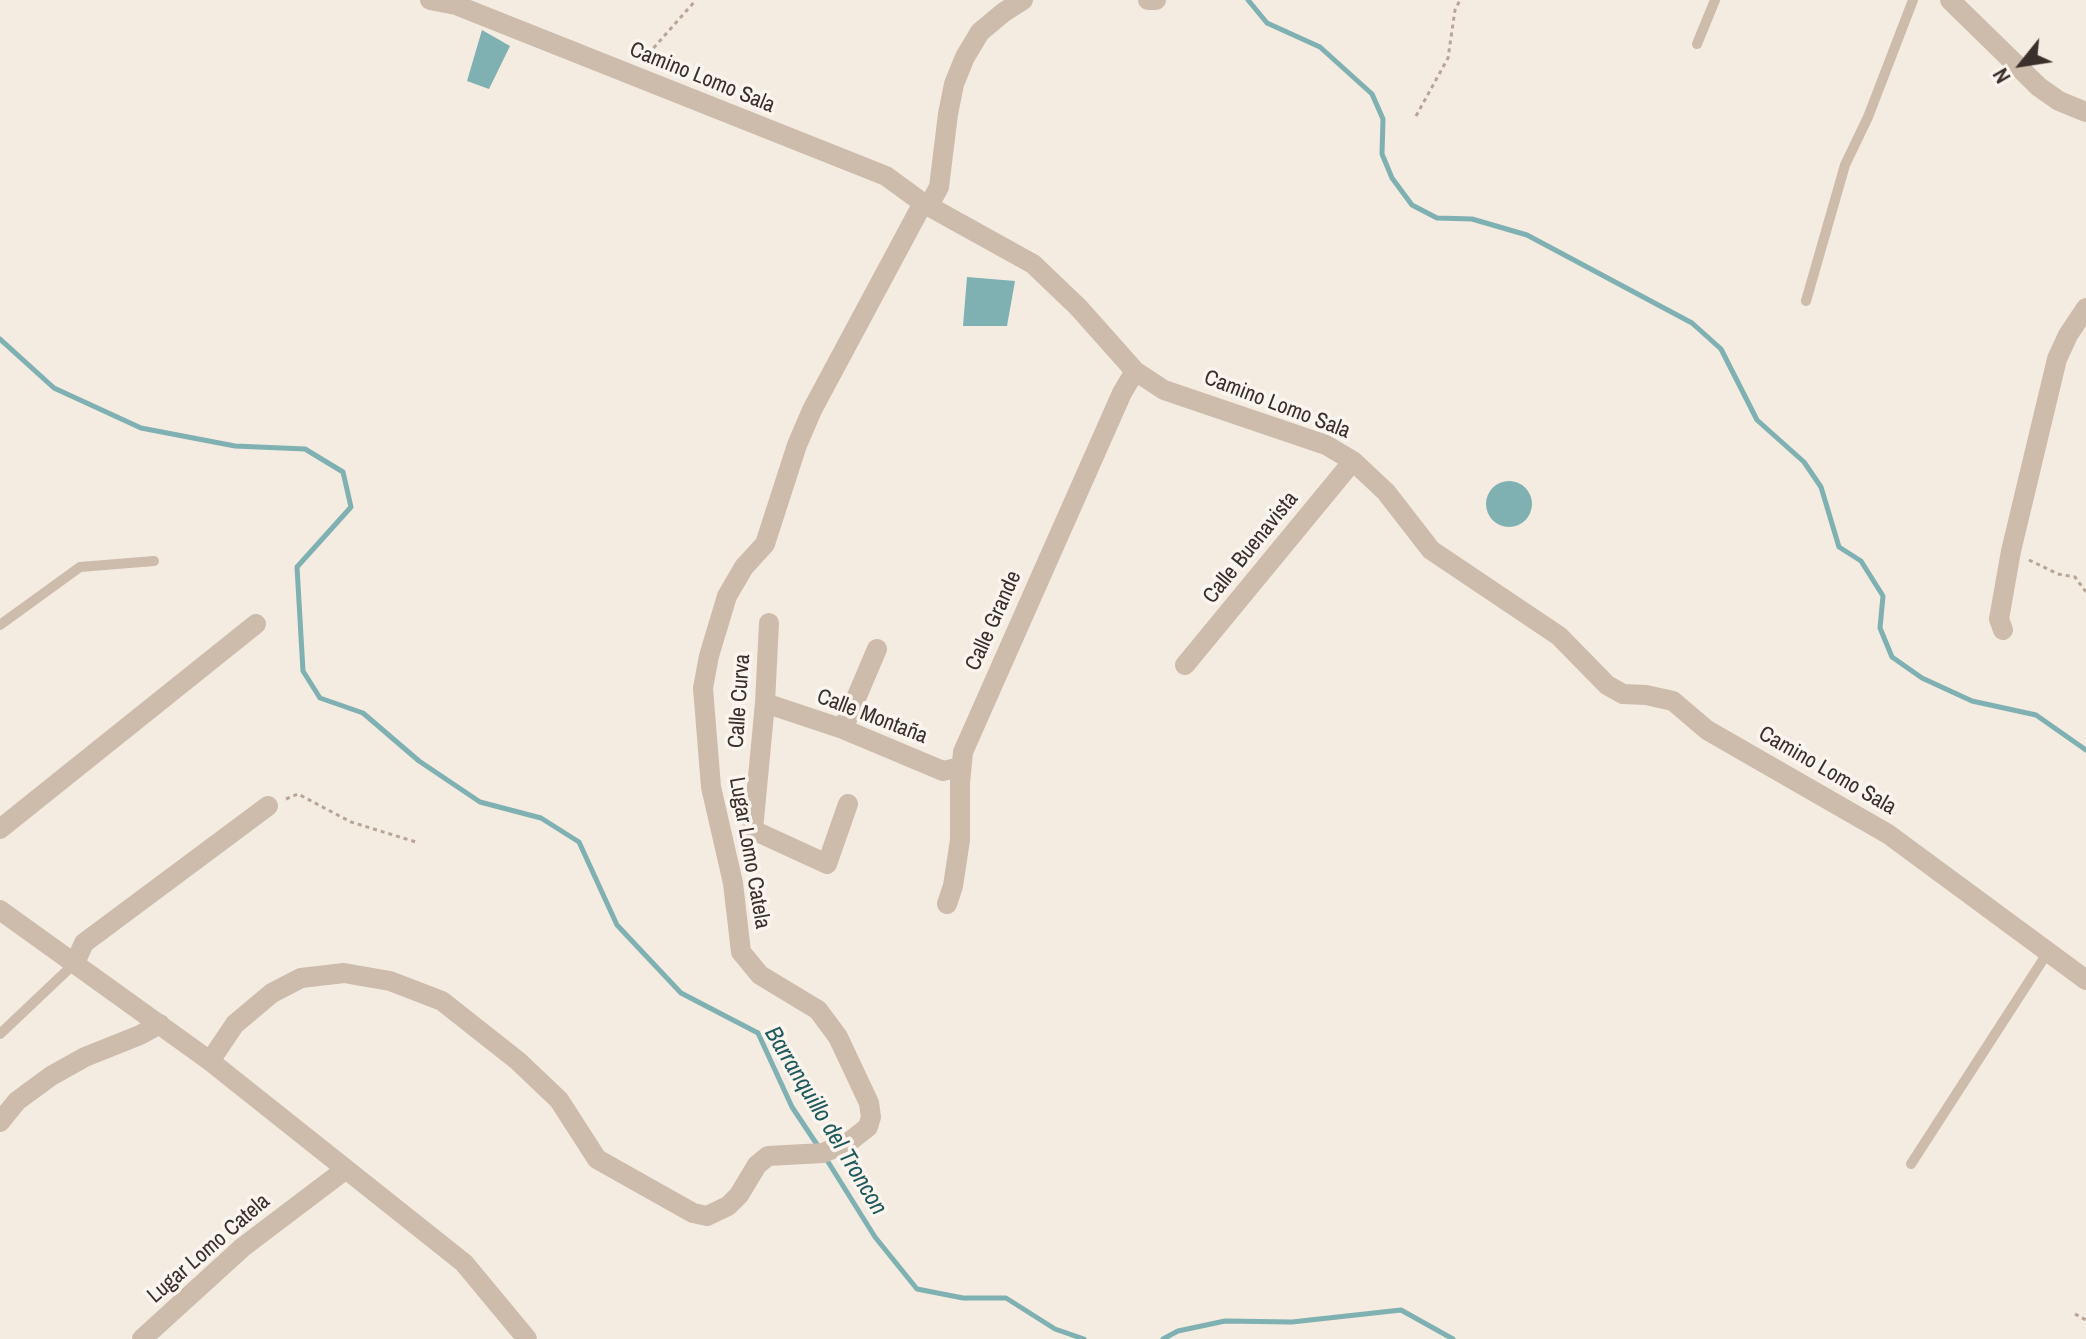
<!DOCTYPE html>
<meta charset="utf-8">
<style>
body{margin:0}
#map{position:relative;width:2086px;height:1339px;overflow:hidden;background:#f4ebe1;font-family:"Archivo Narrow",sans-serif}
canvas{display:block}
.north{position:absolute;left:1982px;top:24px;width:80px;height:80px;-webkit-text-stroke:6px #fbf5ee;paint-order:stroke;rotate:240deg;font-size:22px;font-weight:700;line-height:32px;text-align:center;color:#3b302b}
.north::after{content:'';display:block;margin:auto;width:28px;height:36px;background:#3b302b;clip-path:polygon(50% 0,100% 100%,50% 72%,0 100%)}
</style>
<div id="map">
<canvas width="2086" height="1339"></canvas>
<div class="north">N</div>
</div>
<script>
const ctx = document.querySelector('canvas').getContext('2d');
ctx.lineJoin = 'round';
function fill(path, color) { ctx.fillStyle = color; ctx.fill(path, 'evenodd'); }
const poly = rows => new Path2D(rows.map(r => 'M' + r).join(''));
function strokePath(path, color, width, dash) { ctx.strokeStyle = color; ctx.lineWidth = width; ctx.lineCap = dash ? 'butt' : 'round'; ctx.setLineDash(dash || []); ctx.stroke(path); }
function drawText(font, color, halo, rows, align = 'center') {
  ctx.font = font + ' "Archivo Narrow",sans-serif'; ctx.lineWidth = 7; ctx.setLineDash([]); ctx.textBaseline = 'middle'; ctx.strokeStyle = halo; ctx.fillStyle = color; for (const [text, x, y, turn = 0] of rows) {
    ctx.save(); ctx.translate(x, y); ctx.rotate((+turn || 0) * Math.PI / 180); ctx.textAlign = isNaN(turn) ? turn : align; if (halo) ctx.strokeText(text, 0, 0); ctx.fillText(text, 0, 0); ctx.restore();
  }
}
const water = poly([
 [482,30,510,46,489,89,467,81],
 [967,277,1015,281,1007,326,963,326],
 '1486 504a23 23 0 1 1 46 0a23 23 0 1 1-46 0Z'
]);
const stream = poly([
 [1248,0,1267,23,1320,47,1372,94,1383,119,1382,154,1392,178,1412,205,1437,218,1472,219,1527,235,1692,323,1721,349,1757,420,1804,462,1821,487,1839,547,1861,561,1883,596,1880,628,1892,657,1922,678,1972,701,2036,715,2086,750],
 [0,339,54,388,141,428,235,446,305,449,343,472,351,507,297,567,303,671,320,698,363,713,419,761,480,802,541,818,579,842,617,925,681,993,758,1033,792,1107,820,1149],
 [825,1157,875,1237,917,1289,963,1298,1006,1298,1055,1329,1084,1339],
 [1163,1339,1178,1331,1225,1321,1292,1322,1401,1310,1453,1339]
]);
const path = poly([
 [643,60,696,0],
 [1416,116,1448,58,1455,10,1460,0],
 [2029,560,2058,574,2075,577,2086,592],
 [286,799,298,794,351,822,416,842],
 [2075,1314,2086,1320]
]);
const lane = poly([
 [1697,44,1715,0],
 [1806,301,1845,165,1868,117,1913,0],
 [0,625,80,567,154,561],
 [0,1034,75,963],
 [1911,1164,2048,952]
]);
const street = poly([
 [430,0,456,5,886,176,923,203,1033,264,1078,307,1135,371,1164,390,1326,445,1353,461,1386,492,1431,550,1559,636,1607,685,1623,694,1646,695,1673,701,1707,730,1888,834,2086,980],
 [1148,0,1156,0],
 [1950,0,2039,87,2059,101,2086,112],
 [769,623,765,703,753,830,827,864,848,804],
 [2003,630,1999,619,2011,551,2057,359,2068,335,2086,308],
 [1185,665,1353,461],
 [765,703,843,729,943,771,961,767],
 [843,729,877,649],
 [0,829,256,624],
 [947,904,953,886,960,840,960,783,963,752,1122,393,1135,371],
 [0,910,210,1061,464,1263,527,1339],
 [75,963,84,943,268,806],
 [210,1061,235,1024,272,993,301,978,344,973,390,981,442,1001,518,1061,559,1100,597,1159,693,1213,707,1216,728,1206,739,1195,757,1165,768,1156,823,1153,849,1142,868,1127,871,1117,869,1103,838,1037,818,1010,760,975,741,952,733,883,711,787,703,688,709,656,727,596,744,567,765,544,797,445,812,410,923,203,932,200,939,187,948,114,954,84,965,57,980,32,1004,12,1023,0],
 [0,1122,17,1101,51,1076,85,1057,140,1035,160,1024],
 [142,1339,243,1247,346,1169]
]);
const streetNames = [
 ["Camino Lomo Sala",702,78,22],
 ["Camino Lomo Sala",1277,405,21],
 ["Calle Buenavista",1251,548,-51],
 ["Calle Grande",994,621,-66],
 ["Calle Curva",740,701,-86],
 ["Calle Montaña",872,717,21],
 ["Camino Lomo Sala",1827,771,30],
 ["Lugar Lomo Catela",749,853,80],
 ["Lugar Lomo Catela",209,1249,-41]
];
const waterNames = [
 ["Barranquillo del Troncon",825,1121,59]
];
fill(water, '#7fb0b2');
strokePath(stream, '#7fb0b2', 5);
strokePath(path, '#b9a596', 3, [4, 4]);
strokePath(lane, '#cdbbac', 10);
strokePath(street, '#cdbbac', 20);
drawText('22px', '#3b302b', '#fbf5ee', streetNames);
drawText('italic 24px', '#1f5a5e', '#fbf5ee', waterNames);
</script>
